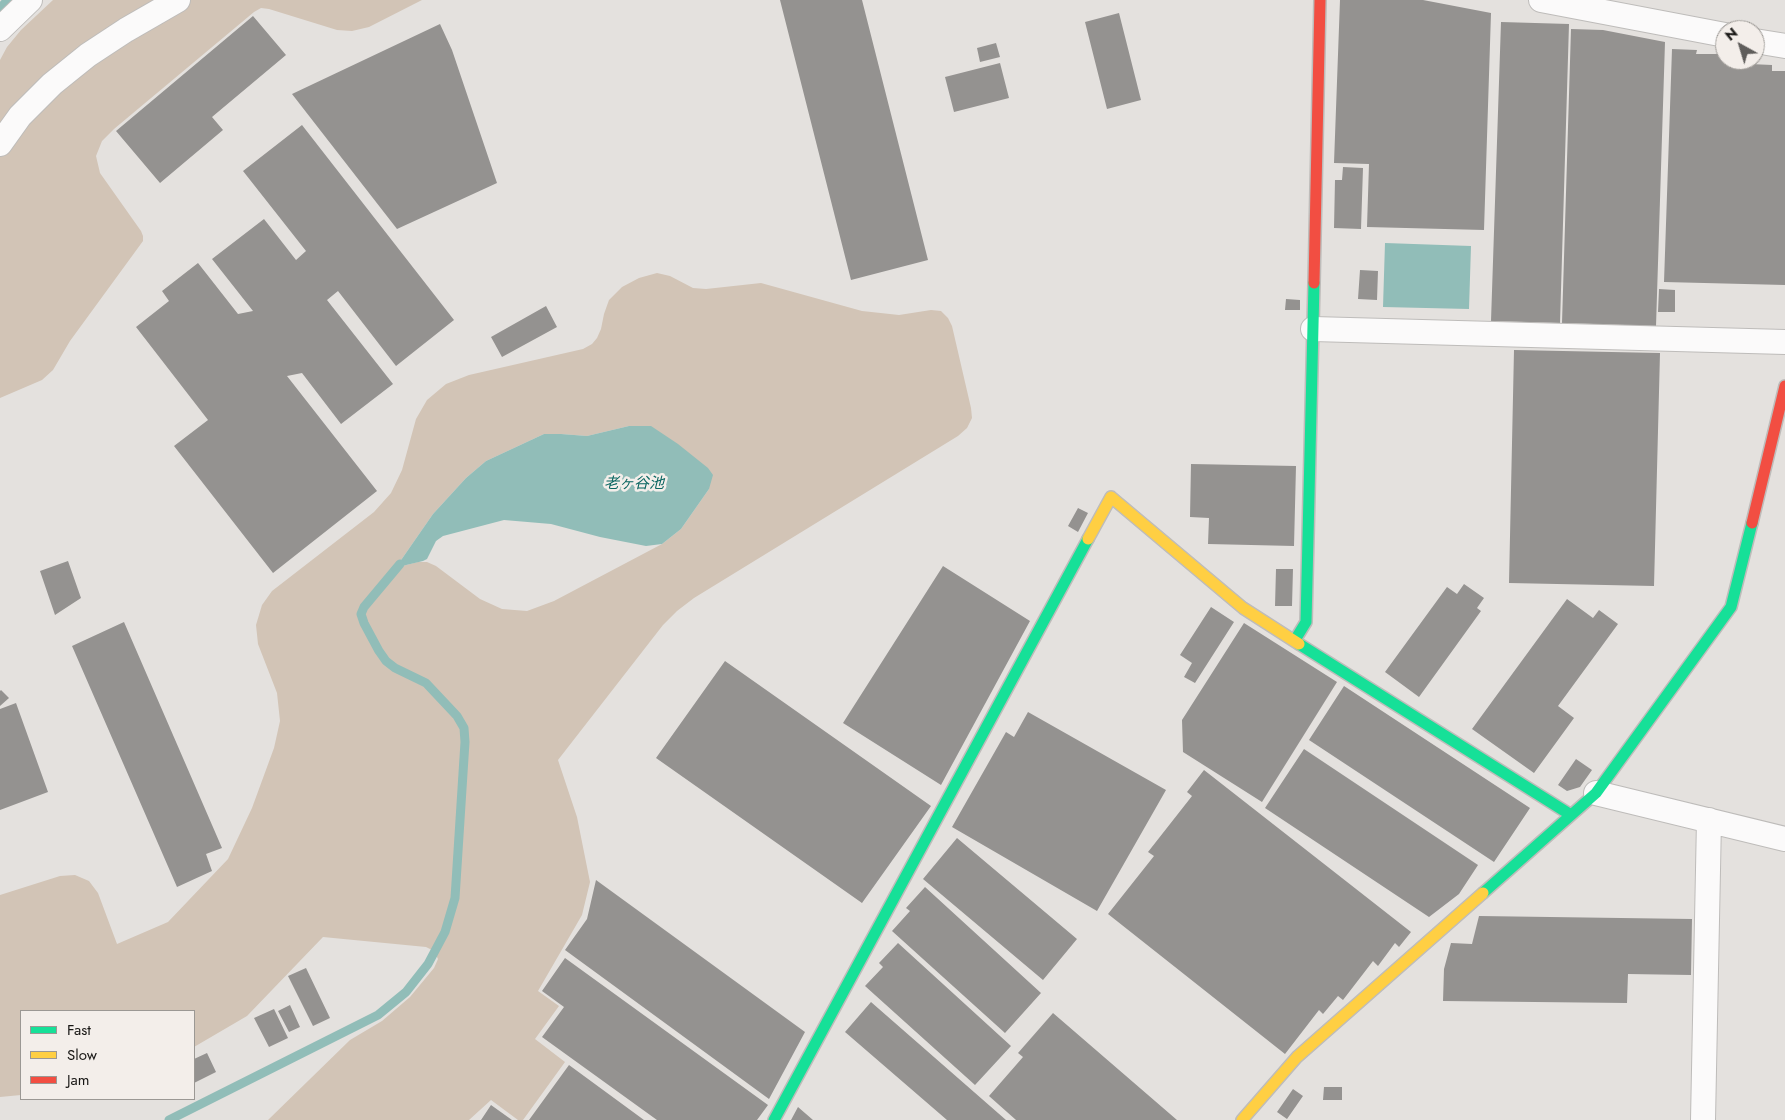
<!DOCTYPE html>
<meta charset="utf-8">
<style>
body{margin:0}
#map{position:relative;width:1785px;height:1120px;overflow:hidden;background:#e4e1de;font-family:Jost,sans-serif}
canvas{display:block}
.legend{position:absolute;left:20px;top:1010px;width:175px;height:90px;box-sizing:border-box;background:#f3eeea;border:1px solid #9b9894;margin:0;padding:6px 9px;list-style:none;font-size:15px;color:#171614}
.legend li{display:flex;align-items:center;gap:10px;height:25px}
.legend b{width:25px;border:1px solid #9b9894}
.north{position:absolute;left:1715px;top:20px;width:50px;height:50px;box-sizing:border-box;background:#f3eeea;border:1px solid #9b9894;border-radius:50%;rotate:321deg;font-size:14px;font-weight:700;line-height:20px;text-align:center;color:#171614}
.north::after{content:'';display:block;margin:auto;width:18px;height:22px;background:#5f5d5b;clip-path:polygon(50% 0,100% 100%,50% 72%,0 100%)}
</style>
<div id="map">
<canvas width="1785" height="1120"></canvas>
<ul class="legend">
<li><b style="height:6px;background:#16e098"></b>Fast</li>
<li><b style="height:6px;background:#ffcf43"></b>Slow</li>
<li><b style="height:6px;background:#f24e42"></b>Jam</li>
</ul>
<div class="north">N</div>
</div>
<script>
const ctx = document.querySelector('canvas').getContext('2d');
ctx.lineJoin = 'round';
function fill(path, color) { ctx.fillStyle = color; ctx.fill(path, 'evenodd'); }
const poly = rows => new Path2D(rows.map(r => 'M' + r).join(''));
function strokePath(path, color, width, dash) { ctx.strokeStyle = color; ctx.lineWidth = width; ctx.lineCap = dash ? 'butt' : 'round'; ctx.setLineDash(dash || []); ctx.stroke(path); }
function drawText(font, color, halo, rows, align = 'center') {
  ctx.font = font + ' Jost,"Noto Sans JP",sans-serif'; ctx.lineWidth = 5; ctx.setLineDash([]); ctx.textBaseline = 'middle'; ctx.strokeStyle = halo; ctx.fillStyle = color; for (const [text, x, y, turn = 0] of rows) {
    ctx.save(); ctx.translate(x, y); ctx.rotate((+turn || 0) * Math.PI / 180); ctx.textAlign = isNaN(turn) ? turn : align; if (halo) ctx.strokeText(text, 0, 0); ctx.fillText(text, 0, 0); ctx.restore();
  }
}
const green = poly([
 [53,0,422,0,369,27,352,31,337,30,269,9,261,8,254,12,114,129,102,141,96,156,100,173,141,231,143,236,143,241,70,341,53,370,42,380,0,398,0,60,7,47,21,30],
 [657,273,670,276,693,288,706,289,761,283,862,311,899,315,931,310,941,311,948,318,952,326,971,408,972,418,967,428,958,436,694,598,677,611,663,625,558,760,577,817,590,882,582,915,538,991,559,1006,535,1039,565,1062,523,1120,518,1120,491,1100,469,1120,268,1120,350,1040,382,1021,410,997,434,968,438,959,434,951,426,947,323,937,247,1016,194,1047,194,1011,21,1011,21,1095,0,1097,0,895,60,876,75,875,89,881,98,893,117,944,168,922,228,859,252,808,274,748,280,721,277,693,258,644,256,625,262,605,272,591,374,512,391,493,402,470,416,419,427,400,446,384,469,375,583,349,592,344,597,338,601,329,604,314,609,300,622,287,639,278],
 [629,426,709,489,681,529,662,544,554,601,527,611,502,609,480,599,436,566,427,562,418,562,402,566,399,563,433,514,466,478,486,461,544,434,561,434,587,436]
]);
const water = poly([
 [1385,243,1471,246,1469,309,1383,307],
 [629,426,651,426,678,444,708,468,713,475,709,489,681,529,662,544,646,546,600,537,551,524,504,520,443,536,436,541,427,559,423,561,402,566,399,563,433,514,466,478,486,461,544,434,561,434,587,436]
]);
const stream = poly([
 [0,8,8,0],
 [169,1120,378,1015,406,992,428,964,445,932,455,898,465,742,464,728,457,716,426,683,395,668,386,661,379,651,364,623,361,614,364,607,400,564]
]);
const building = poly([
 [780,0,862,0,928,260,851,280],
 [1340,0,1423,0,1491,13,1484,230,1367,227,1369,164,1334,163],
 [1119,13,1141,100,1107,109,1085,22],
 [253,16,286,55,212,117,223,130,160,183,116,131],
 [1501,22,1569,24,1560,323,1491,321],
 [440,24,452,50,497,183,397,229,292,94],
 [1571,29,1603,30,1665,42,1656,326,1562,323],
 [996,43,1000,57,980,62,977,48],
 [1672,49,1697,50,1696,54,1722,54,1722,59,1725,60,1750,60,1750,64,1772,65,1772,71,1785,71,1785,285,1664,282],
 [1000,63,1009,98,954,112,945,77],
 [302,125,454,320,396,366,338,291,327,300,393,384,341,424,302,373,287,376,377,491,273,573,174,446,208,420,136,327,169,301,162,291,198,263,238,314,253,311,212,259,264,219,296,260,306,251,243,171],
 [1343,167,1363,168,1361,229,1334,228,1335,180,1342,180],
 [1360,270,1378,271,1377,300,1358,299],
 [1659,289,1675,290,1675,312,1658,312],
 [1286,299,1300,300,1300,310,1285,310],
 [546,306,557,327,502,357,491,337],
 [1514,350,1660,353,1654,586,1509,583],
 [1191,464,1296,466,1294,546,1208,544,1209,518,1190,517],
 [1078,508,1088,513,1078,532,1068,526],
 [68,561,81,598,55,615,40,571],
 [943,566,1030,621,941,785,843,723],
 [1276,569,1293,569,1292,606,1275,606],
 [1464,584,1484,598,1477,608,1481,611,1419,697,1385,672,1447,587,1457,594],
 [1567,599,1593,618,1599,610,1618,624,1558,706,1574,718,1534,773,1472,729],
 [1211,607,1234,622,1195,683,1184,677,1192,663,1180,655],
 [124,622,222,848,206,854,212,871,177,887,72,646],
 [1244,623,1337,682,1262,802,1183,752,1182,720],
 [725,661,931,806,862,903,656,758],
 [1344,686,1530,808,1494,862,1309,740],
 [1,690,9,698,0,706,0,691],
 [16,703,48,792,0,810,0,709],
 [1028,712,1166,790,1097,911,952,827,1006,732,1014,737],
 [1304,749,1478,865,1459,894,1429,917,1265,808],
 [1576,759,1592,770,1580,787,1567,791,1558,785],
 [1204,770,1411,932,1399,947,1395,943,1378,966,1373,961,1343,1000,1338,996,1323,1014,1319,1010,1285,1054,1108,914,1154,856,1148,852,1192,796,1187,792],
 [957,838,1077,939,1043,980,923,879],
 [596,880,805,1032,769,1099,565,950,587,919],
 [925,887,1041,993,1005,1033,892,931,910,911,906,908],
 [1479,916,1692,919,1691,975,1628,974,1627,1003,1443,1001,1444,969,1451,943,1472,944],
 [898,943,1011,1046,975,1085,865,986,883,967,879,963],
 [565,958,768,1105,757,1120,657,1120,542,1037,564,1007,542,991],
 [306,968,330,1018,313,1026,288,976],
 [871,1002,1006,1120,947,1120,845,1032],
 [290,1005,300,1027,289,1032,278,1011],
 [274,1009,288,1038,269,1047,254,1018],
 [1053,1013,1177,1120,1016,1120,989,1096,1023,1057,1018,1053],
 [207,1053,216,1072,194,1083,194,1059],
 [569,1065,644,1120,529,1120],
 [1324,1087,1342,1087,1342,1100,1323,1100],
 [1293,1089,1303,1096,1287,1119,1277,1112],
 [491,1105,512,1120,481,1120],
 [798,1107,813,1120,791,1120]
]);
const street = poly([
 [1541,0,1725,35],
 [0,29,30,0],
 [1755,41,1785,46],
 [0,144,20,116,52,84,88,55,126,30,178,0],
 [1313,329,1785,342],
 [1596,793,1785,839],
 [1703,1120,1709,820]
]);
const fast = poly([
 [1295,640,1306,622,1314,283],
 [1299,644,1571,815],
 [1483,893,1596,793,1731,607,1752,523],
 [774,1120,1088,539]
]);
const slow = poly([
 [1088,539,1111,497,1243,608,1299,644],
 [1242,1120,1297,1057,1483,893]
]);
const jam = poly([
 [1314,283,1320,0],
 [1752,523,1785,386]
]);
const waterNames = [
 ["老ヶ谷池",634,484]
];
fill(green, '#d2c4b6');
fill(water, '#91bdb8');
strokePath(stream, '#91bdb8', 9);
fill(building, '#949290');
strokePath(street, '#bebcba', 26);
strokePath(fast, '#bebcba', 14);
strokePath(slow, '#bebcba', 14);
strokePath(jam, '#bebcba', 14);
strokePath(street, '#fbfafa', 24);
strokePath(fast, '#16e098', 11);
strokePath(slow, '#ffcf43', 11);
strokePath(jam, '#f24e42', 11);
drawText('italic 15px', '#096560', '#f3eeea', waterNames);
</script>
